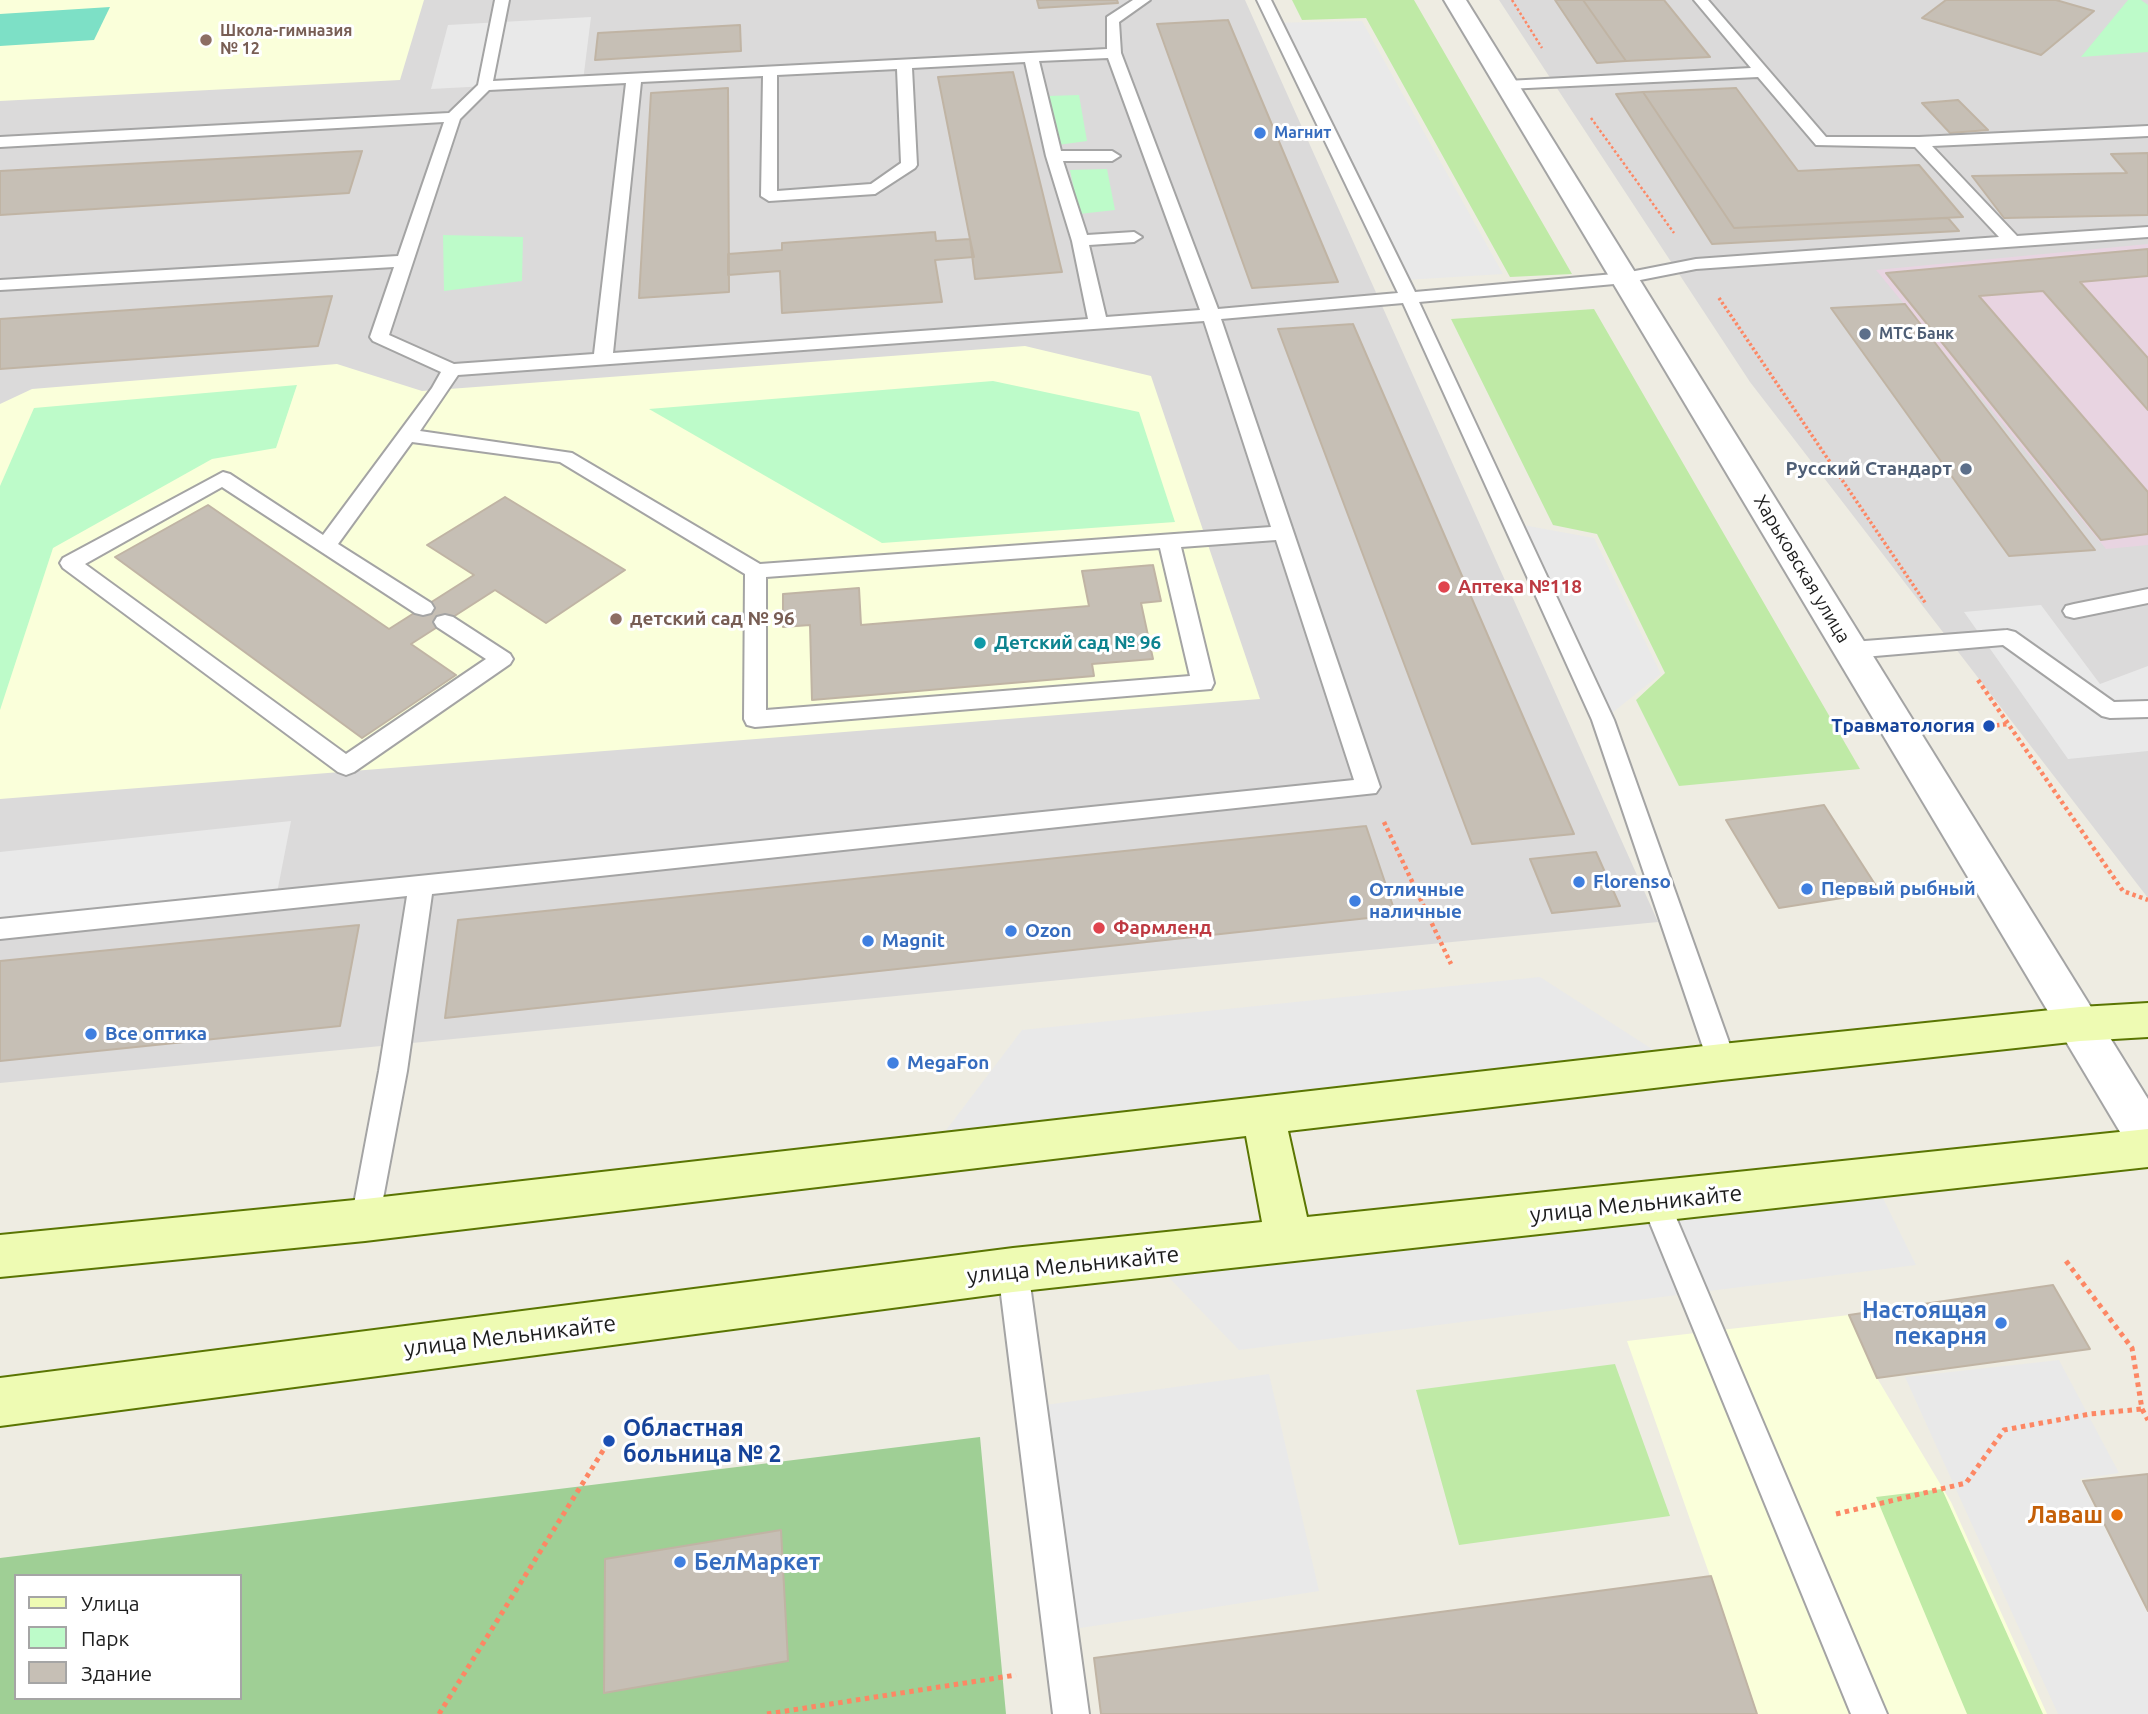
<!DOCTYPE html>
<meta charset="utf-8">
<style>
body{margin:0}
#map{position:relative;width:2148px;height:1714px;overflow:hidden;background:#eeece2;font-family:Ubuntu,sans-serif}
canvas{display:block}
.legend{position:absolute;left:14px;top:1574px;width:228px;height:126px;box-sizing:border-box;background:#fff;border:2px solid #a5a5a5;margin:0;padding:9px 12px;list-style:none;font-size:21px;color:#1d1d1d}
.legend li{display:flex;align-items:center;gap:14px;height:35px}
.legend b{width:35px;border:2px solid #a5a5a5}
</style>
<div id="map">
<canvas width="2148" height="1714"></canvas>
<ul class="legend">
<li><b style="height:9px;background:#eefbb3"></b>Улица</li>
<li><b style="height:19px;background:#bdfbc9"></b>Парк</li>
<li><b style="height:19px;background:#c6bfb5"></b>Здание</li>
</ul>
</div>
<script>
const ctx = document.querySelector('canvas').getContext('2d');
ctx.lineJoin = 'round';
function fill(path, color) { ctx.fillStyle = color; ctx.fill(path, 'evenodd'); }
const poly = rows => new Path2D(rows.map(r => 'M' + r).join(''));
function strokePath(path, color, width, dash) { ctx.strokeStyle = color; ctx.lineWidth = width; ctx.lineCap = dash ? 'butt' : 'round'; ctx.setLineDash(dash || []); ctx.stroke(path); }
function drawText(font, color, halo, rows, align = 'center') {
  ctx.font = font + ' Ubuntu,sans-serif'; ctx.lineWidth = 6; ctx.setLineDash([]); ctx.textBaseline = 'middle'; ctx.strokeStyle = halo; ctx.fillStyle = color; for (const [text, x, y, turn = 0] of rows) {
    ctx.save(); ctx.translate(x, y); ctx.rotate((+turn || 0) * Math.PI / 180); ctx.textAlign = isNaN(turn) ? turn : align; if (halo) ctx.strokeText(text, 0, 0); ctx.fillText(text, 0, 0); ctx.restore();
  }
}
const residential = poly([
 [0,0,1245,0,1658,922,0,1083],
 [1499,0,2148,0,2148,898,1750,382]
]);
const industrial = poly([
 [2148,244,2148,545,2106,549,1876,270]
]);
const education = poly([
 [0,0,424,0,400,80,0,101],
 [1025,346,1151,376,1260,699,0,799,0,404,32,389,337,364,422,391],
 [1849,1315,1877,1378,1951,1502,2047,1714,1101,1714,1094,1658,1710,1576,1627,1341]
]);
const grass = poly([
 [1292,0,1414,0,1572,274,1510,277,1366,18,1302,20],
 [1594,309,1702,496,1860,769,1679,786,1636,700,1665,673,1597,534,1553,525,1451,319],
 [1615,1364,1670,1516,1459,1545,1416,1390],
 [1942,1489,2043,1714,1967,1714,1876,1497]
]);
const forest = poly([
 [980,1437,1006,1714,0,1714,0,1558],
 [16,1576,240,1576,240,1698,16,1698]
]);
const park = poly([
 [2128,0,2141,0,2148,5,2148,52,2081,57],
 [1079,95,1087,141,1058,145,1048,96],
 [1107,169,1115,210,1079,214,1070,170],
 [443,235,523,237,522,281,444,291],
 [993,381,1139,412,1175,522,882,543,649,409],
 [297,385,276,448,212,459,53,548,0,710,0,486,34,408]
]);
const pitch = poly([
 [110,7,94,40,0,46,0,14]
]);
const parking = poly([
 [591,17,583,81,431,89,448,25],
 [1362,21,1503,274,1389,281,1268,23],
 [1512,523,1594,538,1661,674,1603,720],
 [2041,605,2100,684,2148,666,2148,751,2068,759,1964,612],
 [291,821,276,898,0,929,0,852],
 [1540,977,1680,1067,928,1154,1022,1030],
 [1873,1178,1916,1265,1239,1350,1149,1257],
 [2059,1360,2119,1473,2080,1479,2148,1614,2148,1714,2058,1714,1905,1377],
 [1269,1374,1319,1591,1061,1631,1031,1407]
]);
const building = poly([
 [1037,0,1117,0,1118,3,1039,8,1037,0],
 [1555,0,1583,0,1626,61,1597,63,1555,0],
 [1583,0,1664,0,1710,57,1626,61,1583,0],
 [1946,0,2056,0,2094,11,2041,55,1922,18,1946,0],
 [1228,20,1338,282,1252,288,1157,24,1228,20],
 [740,25,741,51,595,60,598,33,740,25],
 [1013,72,1062,272,975,279,970,239,938,77,1013,72],
 [728,88,729,292,639,298,651,93,728,88],
 [1736,88,1798,171,1919,165,1963,217,1734,228,1643,92,1736,88],
 [1643,92,1734,228,1948,218,1959,231,1712,244,1616,94,1643,92],
 [1958,100,1988,130,1950,133,1922,103,1958,100],
 [362,151,349,193,0,215,0,171,362,151],
 [2148,153,2148,215,2004,218,1972,176,2127,173,2111,154,2148,153],
 [935,232,936,241,970,239,974,257,935,260,942,302,782,313,780,271,728,275,728,254,782,250,782,243,935,232],
 [2148,249,2148,276,2080,282,2148,358,2148,410,2043,291,1979,296,2148,492,2148,534,2101,540,1886,273,2148,249],
 [332,296,318,346,0,369,0,319,332,296],
 [1905,304,2095,550,2009,556,1831,308,1905,304],
 [1353,324,1498,659,1574,834,1472,844,1278,329,1353,324],
 [505,497,625,570,546,623,495,590,411,644,456,675,362,738,115,557,208,505,389,629,474,575,427,545,505,497],
 [1153,565,1161,601,1141,603,1153,659,1092,664,1094,676,812,700,810,625,783,627,783,594,859,588,861,625,1089,606,1082,571,1153,565],
 [1824,805,1880,892,1779,908,1726,820,1824,805],
 [1366,826,1396,915,445,1018,458,920,1366,826],
 [1596,852,1620,906,1552,913,1530,859,1596,852],
 [359,925,340,1026,0,1061,0,961,359,925],
 [2053,1285,2090,1349,1877,1378,1849,1315,2053,1285],
 [2148,1474,2148,1611,2083,1481,2148,1474],
 [781,1530,788,1661,604,1693,605,1559,781,1530],
 [1711,1576,1757,1714,1101,1714,1094,1658,1711,1576]
]);
const pathFar3 = poly([
 [1512,0,1542,48],
 [1591,118,1674,233]
]);
const pathFar2 = poly([
 [1719,298,1926,604]
]);
const pathFar1 = poly([
 [1978,680,2123,891,2148,900],
 [1989,726,2008,724],
 [1384,822,1451,964]
]);
const path = poly([
 [2066,1261,2132,1348,2142,1409,2148,1420],
 [1836,1514,1966,1483,2004,1430,2090,1414,2142,1409],
 [439,1714,609,1441],
 [767,1714,1016,1675]
]);
const service = poly([
 [495,0,509,0,493,81,1107,49,1107,17,1133,0,1150,0,1119,22,1121,53,1218,309,1398,293,1257,0,1271,0,1415,292,1625,273,1696,259,1999,237,1915,147,1816,145,1758,77,1507,89,1500,85,1507,81,1751,68,1694,0,1708,0,1826,137,1919,137,2148,126,2148,136,1932,146,2017,236,2148,227,2148,237,1696,269,1625,283,1419,302,1614,720,1736,1062,1732,1070,1722,1073,1712,1070,1708,1062,1592,720,1403,303,1221,319,1380,787,1376,793,432,894,407,1071,379,1220,375,1229,365,1233,355,1229,351,1220,379,1071,407,896,0,939,0,919,1354,780,1276,540,1181,547,1214,683,1211,689,755,727,747,725,744,719,745,574,560,462,412,442,338,544,431,603,434,608,431,613,423,615,415,613,222,487,85,564,346,754,486,659,437,627,434,622,437,617,445,615,453,617,510,654,513,659,510,664,354,772,346,775,338,772,63,568,60,563,63,558,223,472,230,474,323,535,432,388,441,372,373,341,370,337,394,267,0,290,0,280,398,256,444,122,0,147,0,137,449,113,478,85,495,0],
 [1108,58,1200,310,1106,317,1089,245,1134,242,1142,237,1134,232,1087,235,1063,161,1112,161,1120,156,1112,151,1061,151,1039,61,1108,58],
 [1025,62,1046,156,1072,241,1088,319,613,353,641,82,763,76,761,196,769,201,875,194,915,168,917,165,912,68,1025,62],
 [897,69,901,163,871,184,777,191,777,75,897,69],
 [626,83,594,354,454,364,389,335,460,119,489,90,626,83],
 [1204,321,1271,527,760,564,572,453,420,431,458,375,1204,321],
 [1160,548,1190,676,766,710,766,577,1160,548],
 [2148,589,2148,603,2074,618,2066,616,2063,611,2066,606,2074,604,2148,589],
 [2007,630,2015,632,2114,702,2148,701,2148,717,2110,718,2102,716,2003,645,1852,658,1844,655,1841,650,1844,645,1852,642,2007,630],
 [1655,1188,1665,1192,1669,1201,1887,1714,1851,1714,1641,1201,1645,1192,1655,1188],
 [1013,1256,1023,1260,1028,1270,1089,1714,1053,1714,998,1270,1003,1260,1013,1256]
]);
const tertiary = poly([
 [1444,0,1466,0,2148,1099,2148,1157,2132,1152,1444,0]
]);
const secondary = poly([
 [2148,1003,2148,1037,2080,1041,1722,1080,1288,1131,1307,1217,2148,1129,2148,1167,1013,1292,0,1426,0,1378,1013,1248,1262,1222,1246,1136,365,1241,0,1277,0,1235,365,1199,1722,1044,2080,1007,2148,1003]
]);
const markers = [
 [206,40,7,"#8d6e63"],
 [1260,133,7,"#3f7fe0"],
 [1865,334,7,"#5c6f8a"],
 [1966,469,7,"#5c6f8a"],
 [1444,587,7,"#e0444e"],
 [616,619,7,"#8d6e63"],
 [980,643,7,"#0f9aa8"],
 [1989,726,7,"#1a4fb4"],
 [1579,882,7,"#3f7fe0"],
 [1807,889,7,"#3f7fe0"],
 [1355,901,7,"#3f7fe0"],
 [1099,928,7,"#e0444e"],
 [1011,931,7,"#3f7fe0"],
 [868,941,7,"#3f7fe0"],
 [91,1034,7,"#3f7fe0"],
 [893,1063,7,"#3f7fe0"],
 [2001,1323,7,"#3f7fe0"],
 [609,1441,7,"#1a4fb4"],
 [2117,1515,7,"#e8710a"],
 [680,1562,7,"#3f7fe0"]
];
const farEducationnames = [
 ["Школа-гимназия",220,31],
 ["№ 12",220,49]
];
const farShopnames = [
 ["Магнит",1274,133]
];
const farServicenames = [
 ["МТС Банк",1879,334]
];
const serviceNames = [
 ["Русский Стандарт",1952,469]
];
const streetNames = [
 ["Харьковская улица",1802,569,59]
];
const healthNames = [
 ["Аптека №118",1458,587],
 ["Фармленд",1113,928]
];
const educationNames = [
 ["детский сад № 96",630,619]
];
const cultureNames = [
 ["Детский сад № 96",994,643]
];
const transitNames = [
 ["Травматология",1975,726]
];
const shopNames = [
 ["Florenso",1593,882],
 ["Первый рыбный",1821,889],
 ["Отличные",1369,890],
 ["наличные",1369,912],
 ["Ozon",1025,931],
 ["Magnit",882,941],
 ["Все оптика",105,1034],
 ["MegaFon",907,1063]
];
const nearStreetnames = [
 ["улица Мельникайте",1636,1204,-6],
 ["улица Мельникайте",1073,1265,-6],
 ["улица Мельникайте",510,1336,-7]
];
const nearShopnames = [
 ["Настоящая",1987,1310],
 ["пекарня",1987,1336],
 ["БелМаркет",694,1562,"left"]
];
const nearTransitnames = [
 ["Областная",623,1428],
 ["больница № 2",623,1454]
];
const nearFoodnames = [
 ["Лаваш",2103,1515]
];
fill(residential, '#dbdada');
fill(industrial, '#e8d4e1');
fill(education, '#faffda');
fill(grass, '#bfeaa6');
fill(forest, '#9fcf95');
fill(park, '#bdfbc9');
fill(pitch, '#7de0c6');
fill(parking, '#e9e9e9');
fill(building, '#c6bfb5');
strokePath(building, '#c0b4a4', 2);
strokePath(service, '#a4a4a4', 4);
strokePath(tertiary, '#a4a4a4', 4);
strokePath(secondary, '#5a7502', 4);
strokePath(pathFar3, '#fd8764', 2.5, [2.5, 2.5]);
strokePath(pathFar2, '#fd8764', 3.5, [2.5, 2.5]);
strokePath(pathFar1, '#fd8764', 4.5, [3.5, 3.5]);
strokePath(path, '#fd8764', 5, [4.5, 4.5]);
fill(service, '#fff');
fill(tertiary, '#fff');
fill(secondary, '#eefbb3');
for (const [x, y, r, color] of markers) { const dot = new Path2D(); dot.arc(x, y, r, 0, 2 * Math.PI); ctx.fillStyle = color; ctx.fill(dot); strokePath(dot, '#fff', 2.5); }
drawText('bold 16px', '#785e54', '#fff', farEducationnames, 'left');
drawText('bold 16px', '#366cbe', '#fff', farShopnames, 'left');
drawText('bold 16px', '#4e5e75', '#fff', farServicenames, 'left');
drawText('bold 19px', '#4e5e75', '#fff', serviceNames, 'right');
drawText('19px', '#1d1d1d', '#fff', streetNames);
drawText('bold 19px', '#be3a42', '#fff', healthNames, 'left');
drawText('bold 19px', '#785e54', '#fff', educationNames, 'left');
drawText('bold 19px', '#0d838f', '#fff', cultureNames, 'left');
drawText('bold 19px', '#164399', '#fff', transitNames, 'right');
drawText('bold 19px', '#366cbe', '#fff', shopNames, 'left');
drawText('23px', '#1d1d1d', '#fff', nearStreetnames);
drawText('bold 23px', '#366cbe', '#fff', nearShopnames, 'right');
drawText('bold 23px', '#164399', '#fff', nearTransitnames, 'left');
drawText('bold 23px', '#c56008', '#fff', nearFoodnames, 'right');
</script>
